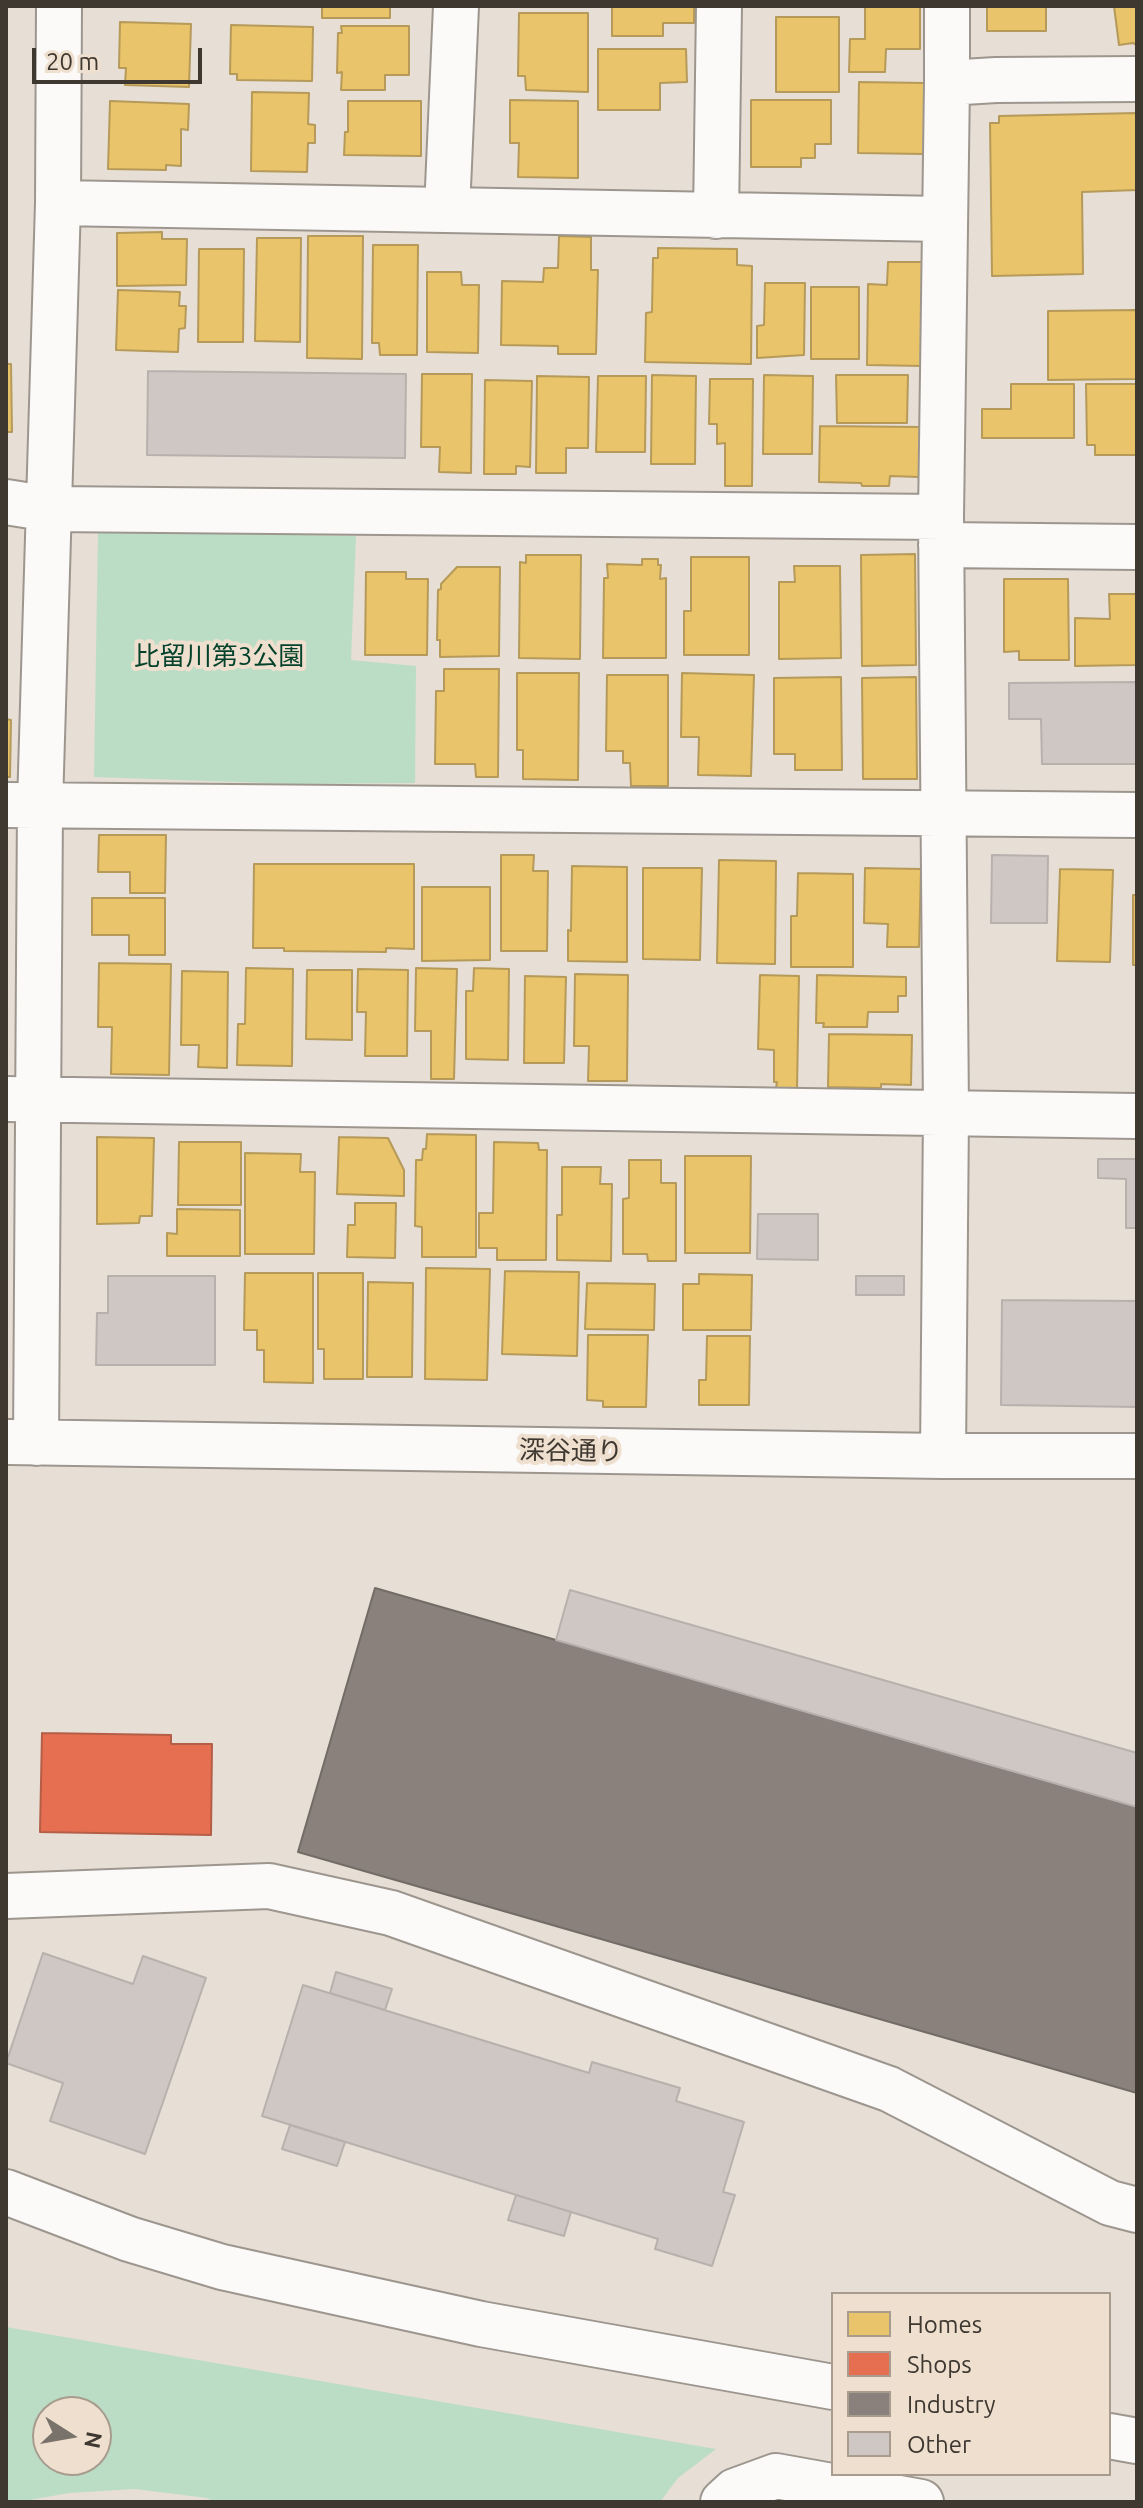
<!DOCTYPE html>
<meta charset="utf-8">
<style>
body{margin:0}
#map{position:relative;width:1143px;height:2508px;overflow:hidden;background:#e7ded5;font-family:Ubuntu,sans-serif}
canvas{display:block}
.frame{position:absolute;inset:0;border:8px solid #3e3831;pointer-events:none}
.legend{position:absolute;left:831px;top:2292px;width:280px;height:184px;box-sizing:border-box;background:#eedfce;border:2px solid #a89c8f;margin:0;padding:10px 14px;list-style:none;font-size:24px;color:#3e3831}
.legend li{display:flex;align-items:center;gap:16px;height:40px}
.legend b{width:40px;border:2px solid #a89c8f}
.north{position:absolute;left:32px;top:2396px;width:80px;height:80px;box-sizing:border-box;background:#eedfce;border:2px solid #a89c8f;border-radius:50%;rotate:101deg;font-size:22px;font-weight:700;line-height:32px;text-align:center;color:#3e3831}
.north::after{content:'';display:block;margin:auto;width:28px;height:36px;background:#79726a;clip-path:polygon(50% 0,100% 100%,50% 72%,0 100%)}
.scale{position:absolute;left:32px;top:48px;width:170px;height:36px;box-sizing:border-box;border:4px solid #3e3831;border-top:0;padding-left:10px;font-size:24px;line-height:28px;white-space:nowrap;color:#3e3831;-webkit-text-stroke:6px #eedfce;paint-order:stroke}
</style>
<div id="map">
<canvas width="1143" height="2508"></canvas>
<div class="frame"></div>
<ul class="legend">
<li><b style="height:22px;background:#e9c46a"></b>Homes</li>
<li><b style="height:22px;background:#e76f51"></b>Shops</li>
<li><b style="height:22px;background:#8a817c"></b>Industry</li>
<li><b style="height:22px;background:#cfc7c4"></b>Other</li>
</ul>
<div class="north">N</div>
<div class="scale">20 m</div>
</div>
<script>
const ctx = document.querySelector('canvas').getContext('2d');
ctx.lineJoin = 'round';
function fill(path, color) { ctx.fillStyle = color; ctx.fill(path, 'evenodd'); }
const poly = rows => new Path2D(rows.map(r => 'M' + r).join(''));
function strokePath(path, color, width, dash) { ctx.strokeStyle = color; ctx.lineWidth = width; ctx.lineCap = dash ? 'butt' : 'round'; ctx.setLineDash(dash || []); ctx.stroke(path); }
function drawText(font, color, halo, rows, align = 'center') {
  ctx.font = font + ' Ubuntu,"Noto Sans JP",sans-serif'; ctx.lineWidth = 8; ctx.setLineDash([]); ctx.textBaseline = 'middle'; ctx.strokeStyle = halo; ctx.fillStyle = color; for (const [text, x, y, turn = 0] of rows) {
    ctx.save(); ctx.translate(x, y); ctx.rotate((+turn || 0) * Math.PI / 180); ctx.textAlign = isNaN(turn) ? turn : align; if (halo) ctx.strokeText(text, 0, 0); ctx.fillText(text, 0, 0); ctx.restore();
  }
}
const green = poly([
 [98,531,356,536,351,660,416,666,415,783,294,784,94,777],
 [6,2327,716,2449,678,2478,660,2502,214,2502,207,2498,135,2489,69,2493,19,2502,6,2502],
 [48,2412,96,2412,96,2460,48,2460]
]);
const homes = poly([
 [322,6,390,6,390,18,322,18,322,6],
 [612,6,694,6,694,23,663,23,663,36,612,36,612,6],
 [865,6,920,6,920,49,886,49,885,72,849,72,850,39,865,39,865,6],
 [987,6,1046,6,1046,31,987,31,987,6],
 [1114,6,1137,6,1137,45,1133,43,1119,45,1114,6],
 [519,13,588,13,588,92,526,90,525,76,518,76,519,13],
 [776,17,839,17,839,92,776,92,776,17],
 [120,22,191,24,189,87,125,85,126,68,119,68,120,22],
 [231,25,313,27,312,81,237,80,237,74,230,74,231,25],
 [341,26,409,26,409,75,385,75,385,90,341,90,342,72,337,73,338,33,342,33,341,26],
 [598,49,686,49,687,82,660,83,660,110,598,110,598,49],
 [859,82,926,83,924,154,858,153,859,82],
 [252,92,309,93,308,124,315,125,315,143,308,143,307,172,251,171,252,92],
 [510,100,578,101,578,178,518,177,519,143,510,143,510,100],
 [751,100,831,100,831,144,815,144,815,158,801,158,801,167,751,167,751,100],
 [110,101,189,104,188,130,181,129,181,166,166,165,166,170,108,169,110,101],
 [348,101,421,101,421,156,344,155,345,132,348,132,348,101],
 [1137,113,1137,190,1082,192,1083,274,992,276,990,123,999,123,999,116,1137,113],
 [162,232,162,239,187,239,186,285,117,286,117,233,162,232],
 [308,236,363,236,362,359,307,358,308,236],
 [559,236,591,237,591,270,598,270,596,354,558,354,558,346,501,345,502,281,543,282,544,268,558,268,559,236],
 [257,238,301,238,300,342,255,341,257,238],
 [373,245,418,245,417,355,380,355,379,343,372,343,373,245],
 [658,248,737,249,737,265,752,266,751,364,645,362,646,313,652,312,653,258,658,258,658,248],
 [199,249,244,249,243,342,198,342,199,249],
 [888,262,925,262,923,366,867,365,868,284,887,285,888,262],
 [427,272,461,272,462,285,479,285,478,353,427,352,427,272],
 [765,283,805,283,804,355,757,358,757,326,764,325,765,283],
 [811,287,859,287,859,359,811,359,811,287],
 [118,290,180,292,179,306,186,306,185,328,179,329,178,352,116,350,118,290],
 [1137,310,1137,379,1048,380,1048,311,1137,310],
 [6,364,11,364,12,432,6,432,6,364],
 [422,374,472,374,471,473,439,472,440,447,421,447,422,374],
 [652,375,696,376,695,464,651,464,652,375],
 [764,375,813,376,812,454,763,454,764,375],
 [836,375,908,375,907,423,837,423,836,375],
 [537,376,589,377,588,448,566,448,566,473,536,473,537,376],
 [598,376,646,376,645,452,596,452,598,376],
 [710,379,753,379,752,486,725,486,725,443,717,444,717,424,709,424,710,379],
 [485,380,532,381,530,467,516,466,516,474,484,474,485,380],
 [1011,384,1074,384,1074,438,982,438,982,409,1011,409,1011,384],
 [1086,384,1137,384,1137,455,1095,455,1095,445,1087,445,1086,384],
 [820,426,920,427,919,477,890,476,889,486,862,486,861,483,819,482,820,426],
 [915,554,916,665,862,666,861,555,915,554],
 [526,555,581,555,580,659,519,658,520,562,526,563,526,555],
 [691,557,749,557,749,655,684,655,684,611,691,611,691,557],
 [642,559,658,559,658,565,661,565,660,579,666,578,666,658,603,658,604,578,608,578,607,564,642,565,642,559],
 [794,566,840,566,841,658,779,659,779,582,795,582,794,566],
 [457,567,500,567,499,656,440,657,440,640,437,640,438,590,441,589,441,584,457,567],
 [366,572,406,572,406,579,428,579,427,655,365,655,366,572],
 [1004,579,1068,579,1069,660,1019,660,1019,651,1004,652,1004,579],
 [1109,594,1137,594,1137,665,1075,666,1075,618,1110,619,1109,594],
 [444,669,499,669,498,777,476,777,475,764,435,764,436,691,444,691,444,669],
 [517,673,579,673,578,780,523,779,523,750,517,750,517,673],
 [682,673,754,675,751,776,698,775,699,737,681,737,682,673],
 [607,675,668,675,668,786,631,786,630,763,623,763,623,751,606,751,607,675],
 [841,677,842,770,795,770,795,754,774,754,774,678,841,677],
 [916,677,917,779,863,779,862,678,916,677],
 [6,719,11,720,10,777,6,777,6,719],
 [99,835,166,835,165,893,130,893,130,872,98,872,99,835],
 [501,855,534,855,533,871,548,871,547,951,501,951,501,855],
 [719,860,776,861,775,964,717,963,719,860],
 [254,864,414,864,414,949,386,948,386,952,284,951,284,948,253,948,254,864],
 [572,866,627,867,627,962,568,961,568,930,571,931,572,866],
 [643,868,702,868,700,960,643,959,643,868],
 [865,868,921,869,919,947,887,947,888,924,864,923,865,868],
 [1060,869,1113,870,1110,962,1057,961,1060,869],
 [798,873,853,874,853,967,791,967,791,916,797,916,798,873],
 [422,887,490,887,490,960,422,961,422,887],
 [1133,895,1137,895,1137,965,1133,965,1133,895],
 [92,898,165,898,165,955,129,955,129,935,92,935,92,898],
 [99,963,171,964,169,1075,111,1074,112,1027,98,1027,99,963],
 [246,968,293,969,292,1066,237,1065,238,1024,245,1024,246,968],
 [416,968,457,969,454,1079,431,1079,431,1031,415,1031,416,968],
 [474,968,509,969,508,1060,466,1059,466,991,473,991,474,968],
 [358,969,408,970,407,1056,365,1056,366,1012,357,1012,358,969],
 [307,970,352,970,352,1040,306,1039,307,970],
 [182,971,228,972,227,1068,198,1067,199,1045,181,1045,182,971],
 [575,974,628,975,627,1081,588,1081,589,1046,574,1046,575,974],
 [760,975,799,976,797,1089,776,1088,777,1082,774,1082,774,1050,758,1049,760,975],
 [817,975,906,977,906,996,898,996,898,1012,868,1012,867,1027,823,1027,824,1023,816,1023,817,975],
 [525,976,566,977,564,1063,524,1063,525,976],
 [829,1034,912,1035,911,1085,881,1084,881,1088,828,1087,829,1034],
 [427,1134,476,1135,476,1257,422,1257,422,1227,415,1226,416,1160,422,1160,423,1149,426,1149,427,1134],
 [97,1137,154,1138,152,1216,140,1216,139,1223,97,1224,97,1137],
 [339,1137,388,1138,404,1170,404,1196,337,1194,339,1137],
 [179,1142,241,1142,241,1205,178,1205,179,1142],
 [494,1142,538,1143,539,1150,547,1150,546,1260,497,1260,497,1248,479,1248,479,1213,493,1213,494,1142],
 [245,1153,301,1154,300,1172,315,1172,314,1254,245,1254,245,1153],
 [685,1156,751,1156,750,1253,685,1253,685,1156],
 [629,1160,661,1160,661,1183,676,1183,676,1261,648,1261,647,1254,623,1254,623,1199,629,1198,629,1160],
 [562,1167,601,1167,600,1184,612,1184,611,1261,557,1260,557,1215,562,1215,562,1167],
 [355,1203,396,1203,395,1258,347,1257,348,1225,355,1225,355,1203],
 [177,1209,240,1210,240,1256,167,1256,167,1233,177,1234,177,1209],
 [426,1268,490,1269,487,1380,425,1379,426,1268],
 [505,1271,579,1272,577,1356,502,1354,505,1271],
 [245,1273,313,1273,313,1383,264,1382,264,1350,257,1350,257,1330,244,1330,245,1273],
 [318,1273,363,1273,363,1379,324,1379,324,1349,318,1349,318,1273],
 [699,1274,752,1275,751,1330,683,1330,683,1284,699,1284,699,1274],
 [368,1282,413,1283,412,1377,367,1377,368,1282],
 [587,1283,655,1284,654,1330,585,1329,587,1283],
 [588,1335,648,1335,646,1407,603,1407,603,1401,587,1400,588,1335],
 [707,1336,750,1336,749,1405,699,1405,699,1380,706,1380,707,1336]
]);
const shops = poly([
 [42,1733,171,1735,171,1744,212,1744,211,1835,40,1832,42,1733]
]);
const industry = poly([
 [375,1588,1137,1807,1137,2093,298,1852,375,1588]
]);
const building = poly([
 [148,371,406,374,405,458,147,455,148,371],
 [1137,682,1137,764,1042,764,1041,719,1009,719,1009,683,1137,682],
 [992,855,1048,856,1047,923,991,923,992,855],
 [1098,1159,1137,1159,1137,1228,1126,1228,1126,1179,1098,1178,1098,1159],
 [758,1214,818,1214,818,1260,757,1259,758,1214],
 [108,1276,215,1276,215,1365,96,1365,97,1313,108,1313,108,1276],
 [856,1276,904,1276,904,1295,856,1295,856,1276],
 [1002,1300,1137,1301,1137,1407,1001,1405,1002,1300],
 [570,1590,1137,1753,1137,1807,556,1640,570,1590],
 [43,1953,133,1984,143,1956,206,1978,145,2154,50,2121,63,2083,6,2063,43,1953],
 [336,1972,392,1989,385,2010,330,1993,336,1972],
 [303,1985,589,2073,592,2062,680,2088,676,2101,744,2122,723,2192,735,2195,712,2266,655,2249,658,2239,262,2116,303,1985],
 [290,2125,345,2142,337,2166,282,2149,290,2125],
 [516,2195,571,2212,564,2236,508,2220,516,2195]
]);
const minor = poly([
 [947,83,947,6],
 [58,203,943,219],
 [447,210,456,6],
 [716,216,719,6],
 [6,502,50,509,941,517],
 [941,545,1137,547],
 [6,805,1137,815],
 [6,1099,1137,1116],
 [8,1442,943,1456,1137,1456],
 [36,1443,40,805,58,203,59,6],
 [943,1456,946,1112,941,517,947,83,996,80,1137,79],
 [6,1896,269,1886,391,1913,889,2089,1110,2203,1137,2210],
 [6,2192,129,2239,222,2267,481,2324,833,2387],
 [1109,2436,1137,2441],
 [723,2502,735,2491,776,2476,921,2502]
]);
const parkNames = [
 ["比留川第3公園",219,656]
];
const streetNames = [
 ["深谷通り",571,1451,1]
];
fill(green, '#bbddc6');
fill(homes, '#e9c46a');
strokePath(homes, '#b69a59', 2);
fill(shops, '#e76f51');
strokePath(shops, '#b45e47', 2);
fill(industry, '#8a817c');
strokePath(industry, '#736b66', 2);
fill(building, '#cfc7c4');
strokePath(building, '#b8b0ad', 2);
strokePath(minor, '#9d968f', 48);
strokePath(minor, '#fbfaf9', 44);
drawText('26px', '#04422c', '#eedfce', parkNames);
drawText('26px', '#3e3831', '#eedfce', streetNames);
</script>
